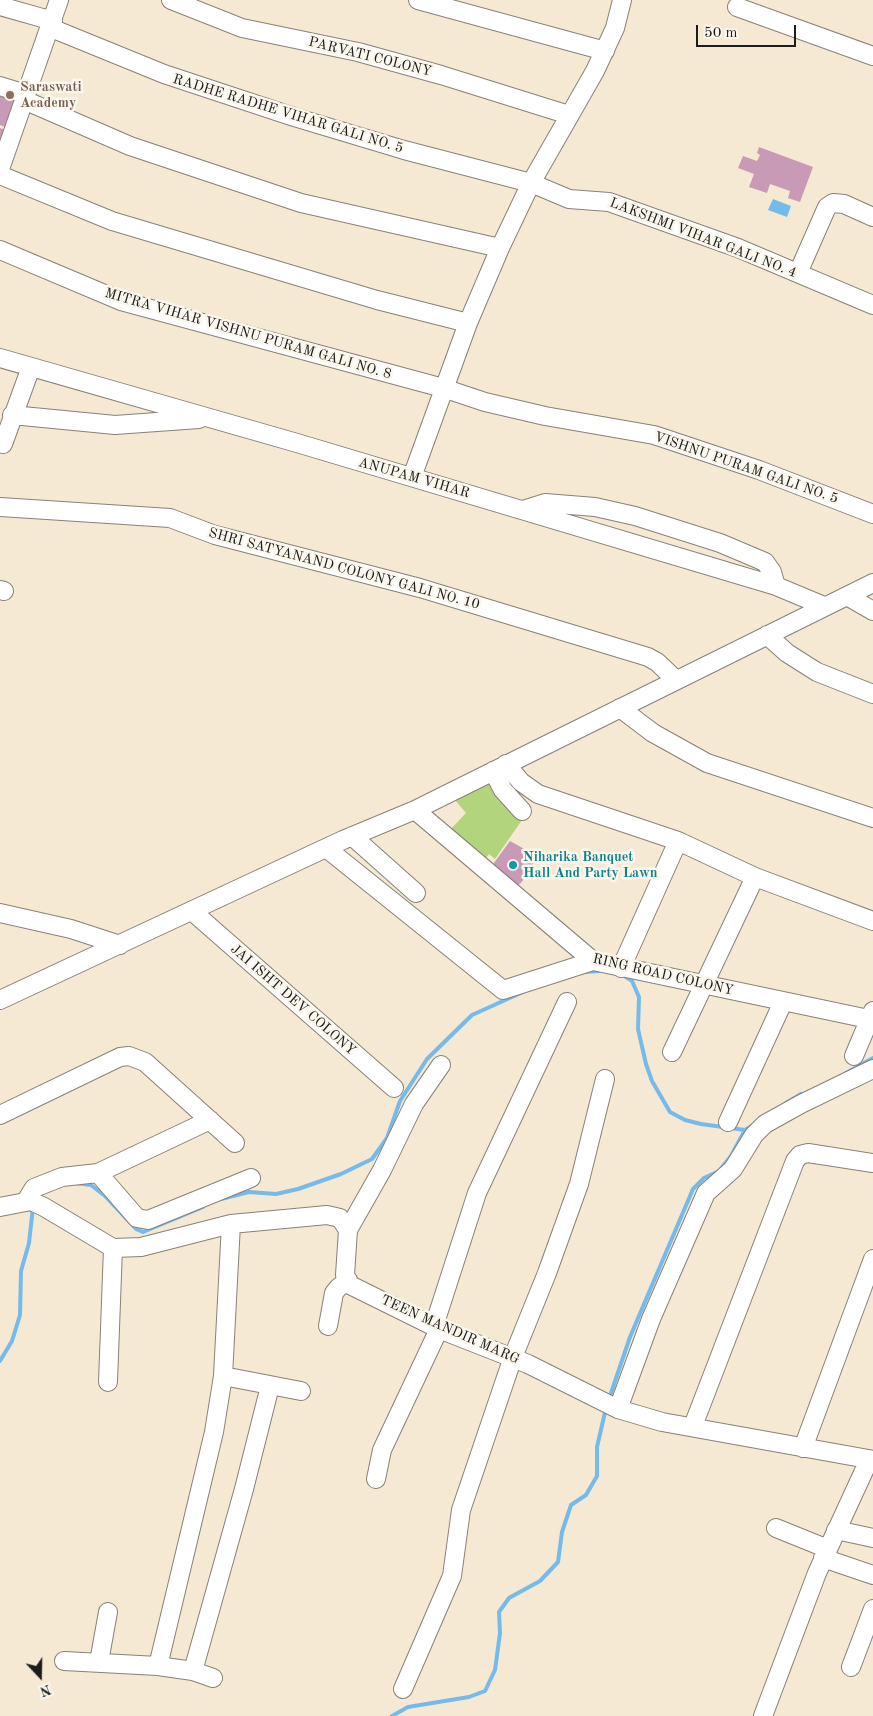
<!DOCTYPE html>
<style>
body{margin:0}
#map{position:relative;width:873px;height:1716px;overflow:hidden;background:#f5e9d3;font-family:"Old Standard TT",serif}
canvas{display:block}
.north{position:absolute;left:15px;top:1651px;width:50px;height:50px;-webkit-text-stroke:4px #fbf7ec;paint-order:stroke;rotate:159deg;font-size:14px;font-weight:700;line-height:20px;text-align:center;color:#1c1c1c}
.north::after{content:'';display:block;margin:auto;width:18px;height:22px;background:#1c1c1c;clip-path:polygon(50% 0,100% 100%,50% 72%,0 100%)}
.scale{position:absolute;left:696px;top:25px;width:100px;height:22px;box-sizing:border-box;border:2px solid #1c1c1c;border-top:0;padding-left:6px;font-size:15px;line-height:18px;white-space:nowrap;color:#1c1c1c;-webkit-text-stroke:4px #fbf7ec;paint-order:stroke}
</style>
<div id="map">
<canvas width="873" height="1716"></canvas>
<div class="north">N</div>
<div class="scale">50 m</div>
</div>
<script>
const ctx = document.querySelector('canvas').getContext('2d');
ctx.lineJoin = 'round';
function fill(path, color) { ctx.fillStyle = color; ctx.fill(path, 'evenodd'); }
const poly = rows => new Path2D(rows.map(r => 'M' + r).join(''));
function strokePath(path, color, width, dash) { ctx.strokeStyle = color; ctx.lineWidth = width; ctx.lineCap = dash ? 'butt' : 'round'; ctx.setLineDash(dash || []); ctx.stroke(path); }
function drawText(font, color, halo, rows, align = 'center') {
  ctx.font = font + ' "Old Standard TT",serif'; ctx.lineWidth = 5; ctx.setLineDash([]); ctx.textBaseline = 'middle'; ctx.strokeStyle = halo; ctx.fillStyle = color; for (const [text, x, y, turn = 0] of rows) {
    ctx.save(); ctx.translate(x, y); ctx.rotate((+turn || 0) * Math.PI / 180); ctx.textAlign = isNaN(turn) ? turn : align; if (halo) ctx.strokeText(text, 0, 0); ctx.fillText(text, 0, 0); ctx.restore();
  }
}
const green = poly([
 [493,781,503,802,522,820,495,859,489,854,484,861,449,831,466,813,455,800]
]);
const water = poly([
 [773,199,791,206,787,217,768,210]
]);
const stream = poly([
 [584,972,599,971],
 [623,975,632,981,639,997,638,1029,646,1064,652,1081,670,1112,685,1120,701,1124,745,1130,753,1125],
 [846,1073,873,1058],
 [786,1103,801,1094],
 [75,1183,91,1185,105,1196,136,1229,143,1232,203,1207],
 [221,1199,249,1192,276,1194,298,1189,341,1174,372,1159,387,1138,400,1101,427,1059,472,1015,523,992],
 [0,1361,12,1341,20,1315,21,1271,29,1243,33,1207],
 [609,1399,630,1337,693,1189,704,1178,719,1171,731,1156,745,1130],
 [392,1716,408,1707,469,1697,485,1691,495,1670,500,1633,499,1612,509,1598,540,1581,558,1562,562,1532,571,1505,586,1495,597,1476,597,1447,606,1408]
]);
const building = poly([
 [0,96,18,102,8,128,0,125],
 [0,128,5,130,0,141],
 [759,147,813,167,800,202,788,198,790,191,770,184,767,193,749,187,754,174,738,168,743,156,757,161,760,155,757,153],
 [510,841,537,856,528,875,515,889,491,867]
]);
const minor = poly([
 [171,0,242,28,358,52,441,75,569,115],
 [418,0,605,51],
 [0,6,53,21],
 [737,7,873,56],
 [51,28,164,74,294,117,404,150,531,183,569,199,609,202,738,248,873,305],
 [0,86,26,94],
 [24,100,130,146,301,203,500,248],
 [0,169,59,0],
 [0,175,112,221,377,300,468,323],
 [0,250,121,301,443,388,485,402,545,416,654,435,759,470,873,514],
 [798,273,827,207,833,203,844,204,873,217],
 [0,358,297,443,776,586,824,606],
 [12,415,115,425,199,419],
 [3,444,31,367],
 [412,477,468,323,500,248,531,183,595,71,615,28,622,0],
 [0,507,170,518,215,535,420,588,648,657,657,662,676,680],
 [523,510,545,503,595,507,635,516,720,543,765,562,772,572,776,586],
 [0,590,4,591],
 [847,596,873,611],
 [767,635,787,653,817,672,873,694],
 [620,708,653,733,707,763,873,818],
 [506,764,521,782,538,794,678,841,755,877,873,921],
 [493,771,503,790,522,811],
 [415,810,593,961,873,1020],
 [352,836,416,893],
 [326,848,503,990,593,961],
 [193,912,394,1088],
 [0,913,71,929,120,945],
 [621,968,678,841],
 [0,1000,343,840,415,810,873,583],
 [672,1052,755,877],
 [854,1056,873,1011],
 [0,1115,120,1057,129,1056,145,1062,235,1143],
 [728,1122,783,1002],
 [98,1173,137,1218,148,1220,251,1178],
 [26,1201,34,1188,62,1177,98,1173,210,1120],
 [0,1207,31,1201,44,1207,113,1248,141,1247,231,1224,327,1215,340,1218,348,1230,345,1275,350,1285,439,1329,528,1364,618,1409,662,1422,873,1460],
 [348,1230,382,1170,414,1104,441,1065],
 [328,1326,334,1293,338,1288,348,1280],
 [434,1326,477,1193,567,1002],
 [223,1376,301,1391],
 [108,1382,113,1248],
 [618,1409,651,1319,706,1193,733,1169,754,1135,765,1124,801,1104,873,1069],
 [693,1426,795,1161,800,1155,808,1153,873,1163],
 [803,1448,873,1259],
 [376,1479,382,1450,439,1329],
 [776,1528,828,1549],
 [836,1530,873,1538],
 [823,1558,873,1575],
 [64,1661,158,1666,193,1671,213,1678],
 [99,1662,108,1612],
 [158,1666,214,1432,223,1376,231,1224],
 [851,1667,873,1609],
 [193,1671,244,1489,270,1386],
 [403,1689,452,1576,461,1510,513,1357,547,1273,579,1184,605,1079],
 [763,1716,817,1573,869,1460]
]);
const markers = [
 [10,95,5,"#8d6e63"],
 [513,865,5,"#0f9aa8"]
];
const streetNames = [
 ["PARVATI COLONY",370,57,14],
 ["RADHE RADHE VIHAR GALI NO. 5",288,114,17],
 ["LAKSHMI VIHAR GALI NO. 4",703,238,21],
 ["MITRA VIHAR VISHNU PURAM GALI NO. 8",248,334,16],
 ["VISHNU PURAM GALI NO. 5",746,468,19],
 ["ANUPAM VIHAR",414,478,16],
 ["SHRI SATYANAND COLONY GALI NO. 10",344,569,15],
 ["RING ROAD COLONY",663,975,13],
 ["JAI ISHT DEV COLONY",293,1000,41],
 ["TEEN MANDIR MARG",450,1330,24]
];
const educationNames = [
 ["Saraswati",20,87],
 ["Academy",20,103]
];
const cultureNames = [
 ["Niharika Banquet",523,857],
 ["Hall And Party Lawn",523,873]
];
fill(green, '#b2d47c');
fill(water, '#75baec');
strokePath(stream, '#75baec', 4);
fill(building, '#c99ab5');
strokePath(minor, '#888278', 20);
strokePath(minor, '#fff', 18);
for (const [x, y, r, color] of markers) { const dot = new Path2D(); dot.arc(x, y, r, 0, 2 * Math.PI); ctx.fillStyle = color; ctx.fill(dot); strokePath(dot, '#fbf7ec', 2); }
drawText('14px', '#1c1c1c', '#fbf7ec', streetNames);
drawText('bold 14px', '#785e54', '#fbf7ec', educationNames, 'left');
drawText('bold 14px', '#0d838f', '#fbf7ec', cultureNames, 'left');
</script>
